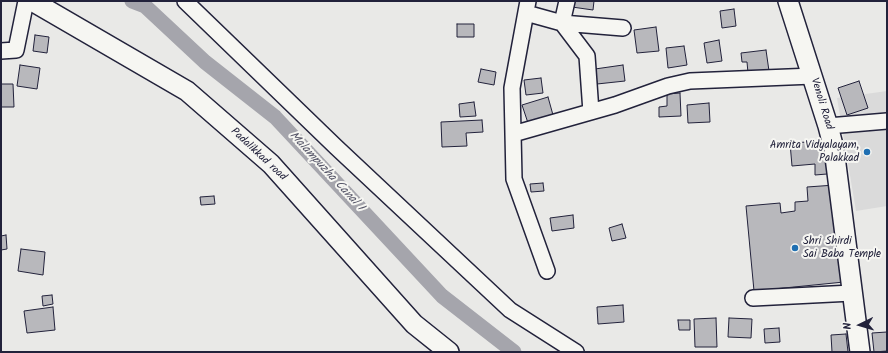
<!DOCTYPE html>
<style>
body{margin:0}
#map{position:relative;width:888px;height:353px;overflow:hidden;background:#e9e9e7;font-family:Kalam,sans-serif}
canvas{display:block}
.frame{position:absolute;inset:0;border:2px solid #22223b;pointer-events:none}
.north{position:absolute;left:840px;top:305px;width:40px;height:40px;-webkit-text-stroke:3px #f6f6f2;paint-order:stroke;rotate:265deg;font-size:11px;font-weight:700;line-height:16px;text-align:center;color:#22223b}
.north::after{content:'';display:block;margin:auto;width:14px;height:18px;background:#22223b;clip-path:polygon(50% 0,100% 100%,50% 72%,0 100%)}
</style>
<div id="map">
<canvas width="888" height="353"></canvas>
<div class="frame"></div>
<div class="north">N</div>
</div>
<script>
const ctx = document.querySelector('canvas').getContext('2d');
ctx.lineJoin = 'round';
function fill(path, color) { ctx.fillStyle = color; ctx.fill(path, 'evenodd'); }
const poly = rows => new Path2D(rows.map(r => 'M' + r).join(''));
function strokePath(path, color, width, dash) { ctx.strokeStyle = color; ctx.lineWidth = width; ctx.lineCap = dash ? 'butt' : 'round'; ctx.setLineDash(dash || []); ctx.stroke(path); }
function drawText(font, color, halo, rows, align = 'center') {
  ctx.font = font + ' Kalam,sans-serif'; ctx.lineWidth = 4; ctx.setLineDash([]); ctx.textBaseline = 'middle'; ctx.strokeStyle = halo; ctx.fillStyle = color; for (const [text, x, y, turn = 0] of rows) {
    ctx.save(); ctx.translate(x, y); ctx.rotate((+turn || 0) * Math.PI / 180); ctx.textAlign = isNaN(turn) ? turn : align; if (halo) ctx.strokeText(text, 0, 0); ctx.fillText(text, 0, 0); ctx.restore();
  }
}
const built = poly([
 [887,91,887,206,856,211,837,98]
]);
const canal = poly([
 [132,1,145,6,205,62,275,117,442,296,514,352]
]);
const building = poly([
 [573,1,594,1,593,10,572,7,573,1],
 [734,9,736,26,722,28,720,11,734,9],
 [457,24,474,24,474,37,457,37,457,24],
 [656,27,659,51,637,53,634,30,656,27],
 [35,35,49,37,47,53,33,51,35,35],
 [719,40,722,61,707,63,704,43,719,40],
 [684,46,687,65,668,68,666,48,684,46],
 [766,50,769,71,748,73,747,62,742,62,741,53,766,50],
 [20,65,40,68,37,89,17,86,20,65],
 [623,65,625,81,597,84,595,69,623,65],
 [481,69,496,72,494,85,478,82,481,69],
 [541,78,543,93,526,95,524,80,541,78],
 [859,81,868,108,847,115,838,88,859,81],
 [1,84,13,84,14,107,1,107,1,84],
 [680,93,681,116,659,117,659,107,667,106,667,94,680,93],
 [548,97,553,115,528,123,522,105,548,97],
 [474,102,476,116,460,117,459,104,474,102],
 [709,103,710,122,688,123,687,105,709,103],
 [482,120,483,132,466,133,467,146,442,147,441,122,482,120],
 [825,141,827,174,815,175,815,164,792,166,790,143,825,141],
 [543,183,544,191,531,192,530,184,543,183],
 [835,185,844,282,754,291,746,206,780,203,781,213,795,211,795,202,808,201,807,187,835,185],
 [214,196,215,204,201,205,200,197,214,196],
 [573,215,574,228,552,231,550,218,573,215],
 [622,224,626,238,612,241,609,228,622,224],
 [6,235,7,249,1,250,1,236,6,235],
 [21,249,45,252,43,275,18,271,21,249],
 [52,295,53,304,43,306,42,296,52,295],
 [623,305,624,322,598,324,597,307,623,305],
 [53,307,55,330,27,333,24,311,53,307],
 [716,318,717,347,695,347,694,319,716,318],
 [729,318,752,319,751,338,728,337,729,318],
 [678,320,690,320,690,330,679,330,678,320],
 [779,328,780,342,765,343,764,329,779,328],
 [887,332,887,351,874,352,872,333,887,332],
 [846,334,848,352,832,352,831,335,846,334]
]);
const minor = poly([
 [185,1,336,147,510,310,576,352],
 [528,1,512,88,514,179,547,271],
 [567,1,562,23,587,56,591,112],
 [526,13,562,23,623,28],
 [1,51,16,50,26,1],
 [828,126,887,121],
 [513,134,615,105,668,86,690,81,813,76],
 [753,298,852,293]
]);
const tertiary = poly([
 [32,1,187,91,271,164,414,324,449,352],
 [788,1,828,126,834,149,860,352]
]);
const markers = [
 [867,152,4,"#1f6fb2"],
 [795,248,4,"#1f6fb2"]
];
const streetNames = [
 ["Venoli Road",821,104,73],
 ["Padalikkad road",258,155,43]
];
const poiNames = [
 ["Amrita Vidyalayam,",859,146],
 ["Palakkad",859,159],
 ["Shri Shirdi",803,242,"left"],
 ["Sai Baba Temple",803,255,"left"]
];
const waterNames = [
 ["Malampuzha Canal 1",326,172,47]
];
fill(built, '#dadada');
strokePath(canal, '#a5a5ac', 15);
fill(building, '#b8b8bc');
strokePath(building, '#22223b', 1);
strokePath(minor, '#22223b', 18);
strokePath(tertiary, '#22223b', 22);
strokePath(minor, '#f6f6f2', 15);
strokePath(tertiary, '#f6f6f2', 19);
for (const [x, y, r, color] of markers) { const dot = new Path2D(); dot.arc(x, y, r, 0, 2 * Math.PI); ctx.fillStyle = color; ctx.fill(dot); strokePath(dot, '#f6f6f2', 1.5); }
drawText('11px', '#22223b', '#f6f6f2', streetNames);
drawText('11px', '#22223b', '#f6f6f2', poiNames, 'right');
drawText('italic 12px', '#565668', '#f6f6f2', waterNames);
</script>
